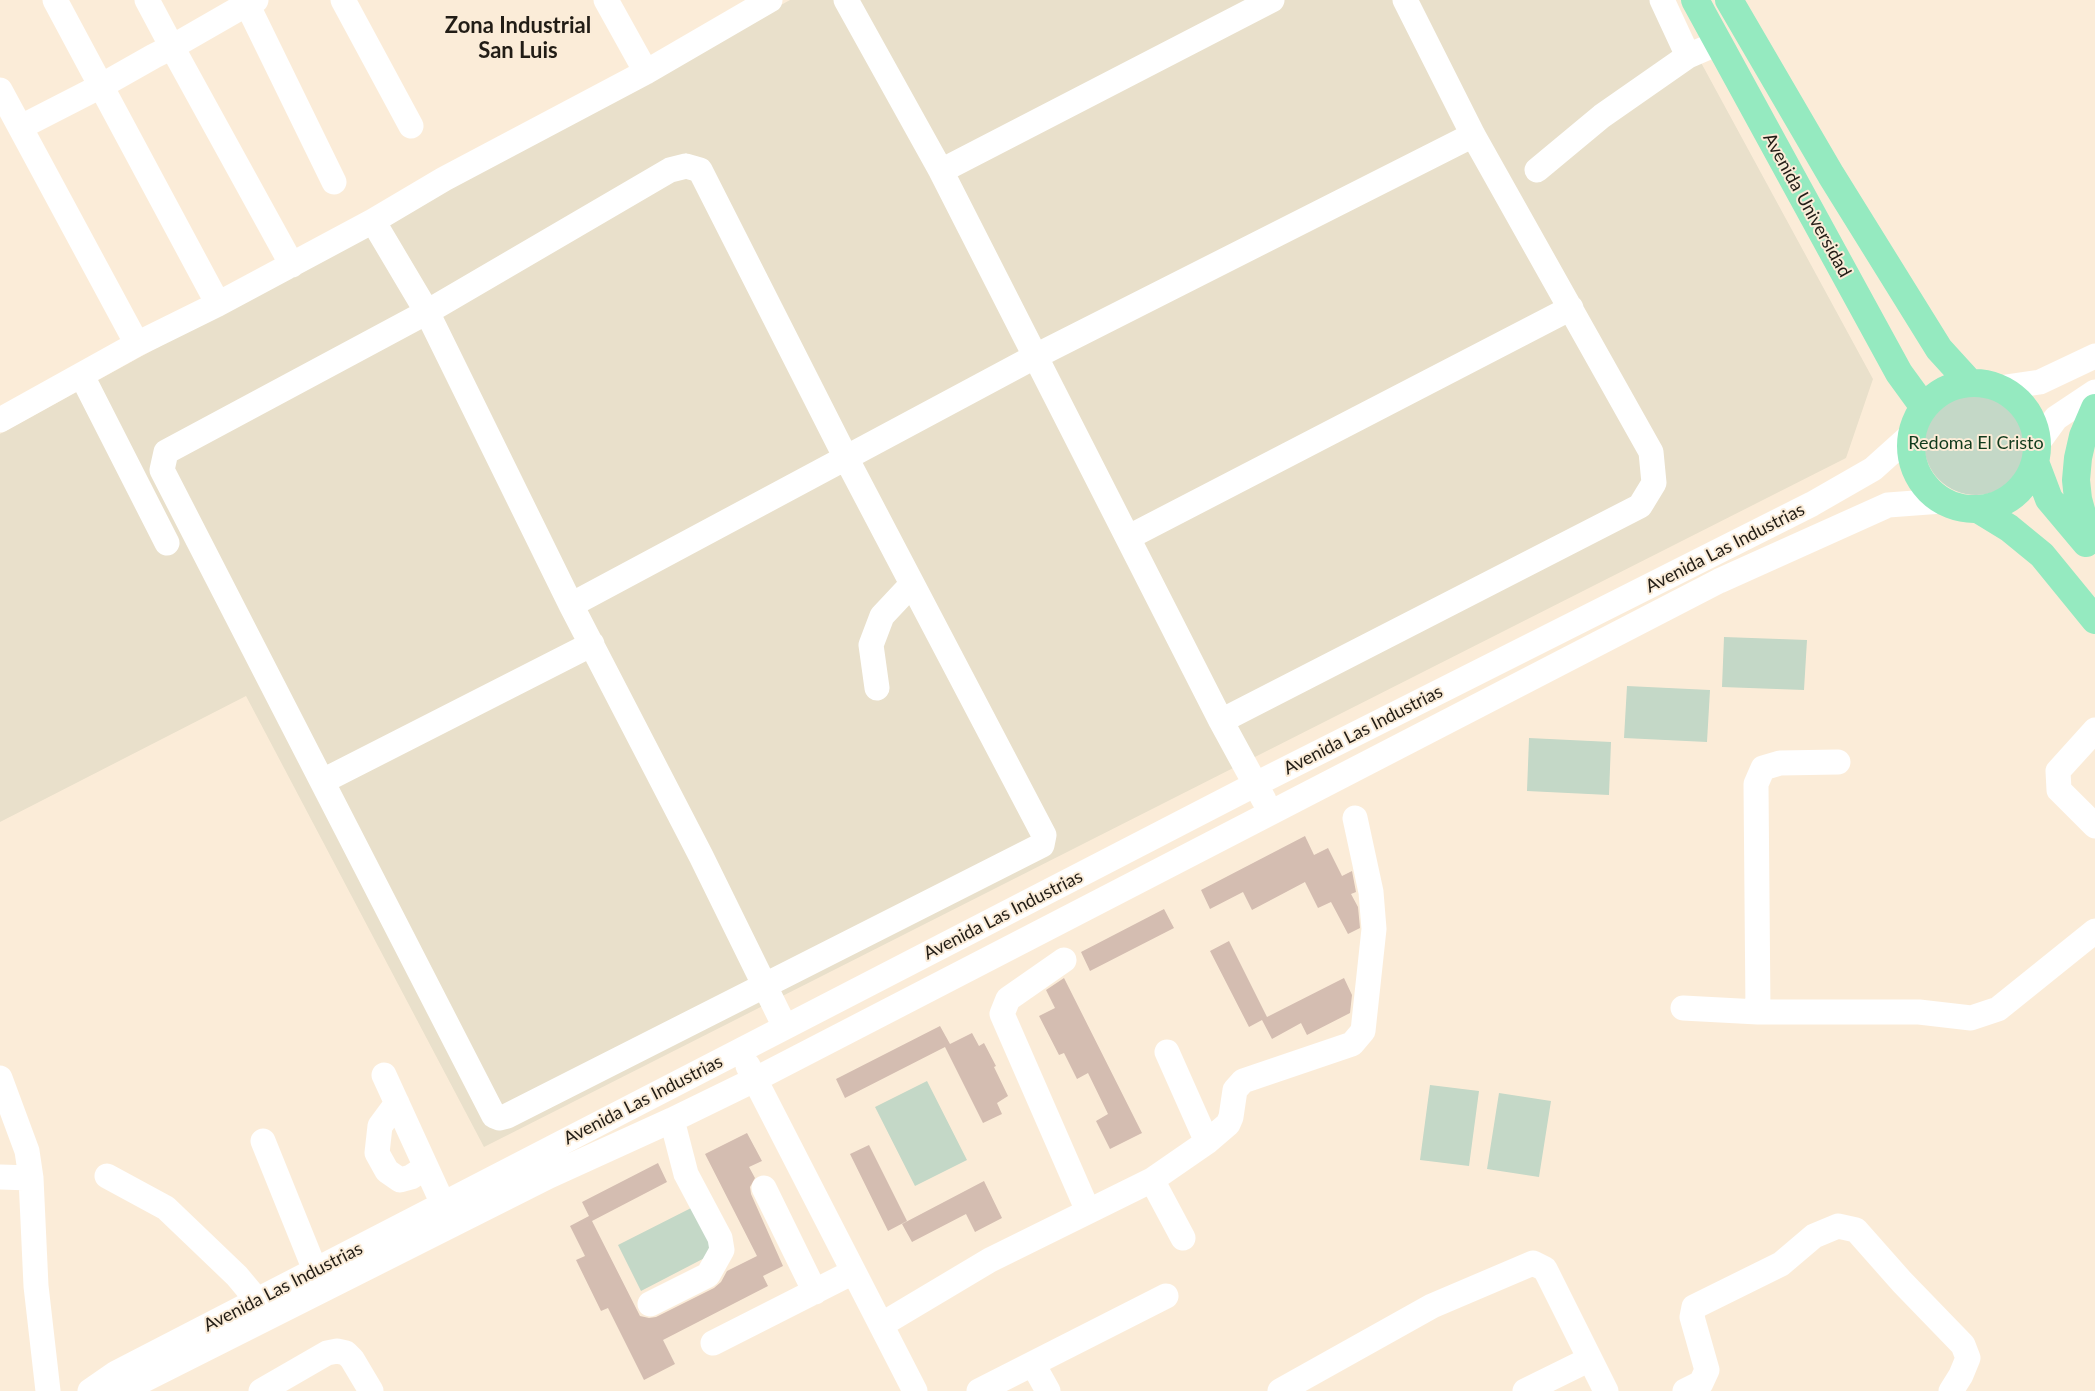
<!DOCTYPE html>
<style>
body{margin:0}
canvas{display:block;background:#fbecd8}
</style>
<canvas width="2095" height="1391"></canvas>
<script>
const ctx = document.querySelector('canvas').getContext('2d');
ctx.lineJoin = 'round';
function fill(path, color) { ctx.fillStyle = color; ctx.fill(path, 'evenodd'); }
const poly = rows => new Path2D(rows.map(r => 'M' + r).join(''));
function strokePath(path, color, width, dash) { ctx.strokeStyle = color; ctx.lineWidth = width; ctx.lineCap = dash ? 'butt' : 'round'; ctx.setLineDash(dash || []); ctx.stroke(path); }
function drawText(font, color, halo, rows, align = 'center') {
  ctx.font = font + ' Lato,sans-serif'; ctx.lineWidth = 4; ctx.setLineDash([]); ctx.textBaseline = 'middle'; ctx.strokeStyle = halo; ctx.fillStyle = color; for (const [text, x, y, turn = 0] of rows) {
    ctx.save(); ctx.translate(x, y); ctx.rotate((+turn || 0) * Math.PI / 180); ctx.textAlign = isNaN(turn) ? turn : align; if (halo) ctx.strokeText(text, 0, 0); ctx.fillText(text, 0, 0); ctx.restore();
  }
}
const industrial = poly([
 [790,0,1667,0,1873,379,1846,458,484,1147,246,696,0,822,0,434]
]);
const green = poly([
 '1924 443a52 52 0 1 1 104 0a52 52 0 1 1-104 0Z',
 [1724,637,1807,640,1804,690,1722,687],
 [1627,686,1710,690,1707,742,1624,738],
 [1529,738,1611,742,1609,795,1527,791],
 [927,1081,967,1160,915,1186,875,1107],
 [1430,1085,1479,1091,1469,1166,1420,1160],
 [1499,1093,1551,1101,1539,1177,1487,1169],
 [697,1205,720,1250,641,1291,618,1245]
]);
const building = poly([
 [1305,836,1314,855,1328,848,1342,876,1352,871,1356,892,1351,894,1358,907,1360,928,1348,934,1331,902,1318,908,1305,882,1252,910,1243,892,1210,909,1201,890],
 [1164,909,1174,928,1090,971,1081,952],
 [1229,941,1267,1017,1344,978,1352,995,1350,1013,1307,1035,1301,1023,1272,1039,1262,1020,1249,1027,1210,951],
 [1064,978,1142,1133,1110,1149,1096,1121,1108,1114,1088,1073,1077,1079,1064,1053,1059,1055,1039,1016,1055,1008,1046,990],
 [940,1026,950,1044,972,1033,979,1046,984,1043,996,1066,994,1067,1008,1096,997,1103,1002,1114,983,1123,945,1047,845,1098,836,1079],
 [747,1133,762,1161,749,1167,755,1178,750,1187,751,1194,783,1266,763,1276,768,1286,663,1340,675,1364,644,1380,608,1308,601,1311,576,1260,585,1256,570,1226,589,1216,582,1202,658,1163,667,1182,592,1221,640,1316,649,1318,656,1317,714,1288,721,1282,727,1271,757,1256,705,1154],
 [869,1145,907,1221,888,1231,850,1154],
 [984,1181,1002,1218,975,1232,966,1214,912,1242,902,1224]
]);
const minor = poly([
 [147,0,172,47,247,4,245,0],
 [256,0,247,4,334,182],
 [343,0,411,126],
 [606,0,646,72],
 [846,0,941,171,1221,721,1264,800],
 [1662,0,1688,56],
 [0,90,137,344],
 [21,127,101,86,55,0],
 [686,166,700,170,845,456,1044,835,1042,845,507,1116,499,1118,494,1116,162,470,166,452,427,312,670,170,686,166],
 [1537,170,1602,116,1688,56,1718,43],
 [941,171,1272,0],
 [373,221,427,312,571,605,701,856,785,1027],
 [218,304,101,86,154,56,172,47,292,265],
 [82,376,167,543],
 [1999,388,2040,382,2095,356],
 [0,420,137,344,218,304,373,221,444,179,646,72,770,0],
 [2037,444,2056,418,2095,392],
 [1129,537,1571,308],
 [571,605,1036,356,1473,135],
 [877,688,871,645,882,616,912,584],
 [1221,721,1640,506,1654,483,1651,452,1473,135,1405,0],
 [2095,730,2058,771,2059,790,2095,826],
 [323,781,592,644],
 [1064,960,1008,999,1002,1014,1088,1211],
 [1683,1008,1758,1012,1919,1012,1971,1018,1998,1009,2095,931],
 [1758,1012,1756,784,1763,768,1780,763,1838,762],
 [1167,1052,1207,1142],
 [748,1066,915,1391],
 [384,1075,443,1204],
 [0,1078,27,1151,31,1178,36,1286,48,1391],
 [397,1103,380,1126,377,1153,387,1171,400,1180,411,1177,426,1167],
 [263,1141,315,1270],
 [107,1176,166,1208,237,1276,257,1300],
 [0,1177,31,1178],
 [1152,1180,1183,1238],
 [764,1188,815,1292],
 [650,1304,708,1275,722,1250,720,1238,686,1174,672,1120],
 [881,1325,990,1260,1152,1180,1207,1142,1228,1124,1231,1117,1235,1090,1243,1081,1352,1044,1363,1031,1374,929,1371,892,1355,818],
 [713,1343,853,1272],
 [1033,1364,1048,1391],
 [90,1391,116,1373,1256,784,1812,504,1873,469,1912,434],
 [122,1391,549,1176,672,1120,754,1080,1719,581,1888,505,1942,501],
 [261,1391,327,1353,337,1351,346,1353,352,1359,371,1391],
 [979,1391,1166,1296],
 [1280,1391,1432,1306,1533,1263,1545,1269,1606,1391],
 [1525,1391,1590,1359],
 [1685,1391,1701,1383,1707,1370,1692,1317,1694,1307,1781,1264,1814,1236,1838,1226,1856,1230,1902,1282,1963,1345,1968,1358,1961,1375,1951,1391]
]);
const major = poly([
 [1695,0,1899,373,1923,406],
 [1729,0,1831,175,1939,349,1970,383],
 '1911 446a63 63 0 1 1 126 0a63 63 0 1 1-126 0Z',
 [2095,408,2083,436,2078,458,2076,480,2078,499,2083,517,2095,540],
 [2035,462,2049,499,2086,543],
 [1978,509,2009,528,2042,555,2095,620]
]);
const streetNames = [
 ["Avenida Universidad",1807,205,61],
 ["Avenida Las Industrias",1725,548,-27],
 ["Avenida Las Industrias",1363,730,-27],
 ["Avenida Las Industrias",1003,915,-27],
 ["Avenida Las Industrias",643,1100,-27],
 ["Avenida Las Industrias",283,1287,-27]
];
const parkNames = [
 ["Redoma El Cristo",1976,443]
];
const districtNames = [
 ["Zona Industrial",518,26],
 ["San Luis",518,51]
];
fill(industrial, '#e9e0cb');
fill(green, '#c4d8c7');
fill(building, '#d4bdb1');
strokePath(minor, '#fff', 25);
strokePath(major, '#95eac0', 28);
drawText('18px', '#221d16', '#fbecd8', streetNames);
drawText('18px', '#103a1c', '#fbecd8', parkNames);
drawText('bold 22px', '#221d16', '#fbecd8', districtNames);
</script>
